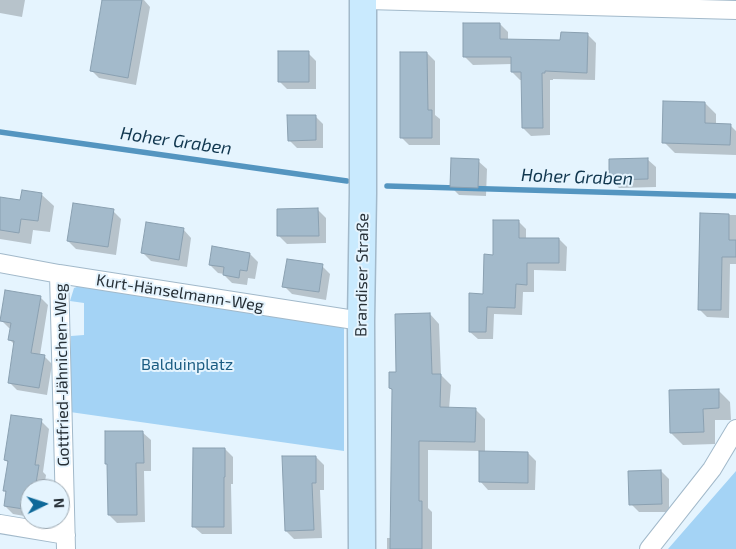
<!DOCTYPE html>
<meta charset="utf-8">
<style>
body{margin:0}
#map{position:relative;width:736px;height:549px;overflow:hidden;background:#e5f4fe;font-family:"Exo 2",sans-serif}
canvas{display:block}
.north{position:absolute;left:20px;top:479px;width:50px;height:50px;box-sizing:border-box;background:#e5f4fe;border:1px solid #99a5ae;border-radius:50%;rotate:86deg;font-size:14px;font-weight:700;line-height:20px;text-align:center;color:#262f36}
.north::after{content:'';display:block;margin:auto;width:18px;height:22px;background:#0f6999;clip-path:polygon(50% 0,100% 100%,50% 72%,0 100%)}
</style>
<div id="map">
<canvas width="736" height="549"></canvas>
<div class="north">N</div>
</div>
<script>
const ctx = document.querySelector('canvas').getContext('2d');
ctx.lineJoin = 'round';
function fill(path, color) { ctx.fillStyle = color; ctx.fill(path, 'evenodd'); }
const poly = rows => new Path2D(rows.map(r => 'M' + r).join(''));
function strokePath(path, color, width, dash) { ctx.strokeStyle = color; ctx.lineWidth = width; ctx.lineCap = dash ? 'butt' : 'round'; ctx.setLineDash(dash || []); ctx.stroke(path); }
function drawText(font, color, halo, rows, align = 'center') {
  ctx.font = font + ' "Exo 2",sans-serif'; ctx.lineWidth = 4; ctx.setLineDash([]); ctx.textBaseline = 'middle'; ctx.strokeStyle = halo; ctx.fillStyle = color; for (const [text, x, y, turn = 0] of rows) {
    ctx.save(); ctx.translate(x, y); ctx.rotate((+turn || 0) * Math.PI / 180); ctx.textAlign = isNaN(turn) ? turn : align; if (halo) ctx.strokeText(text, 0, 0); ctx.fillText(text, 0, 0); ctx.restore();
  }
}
const green = poly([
 [82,285,135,295,201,303,344,327,344,451,70,412,71,336,84,335,84,303,70,301,74,288],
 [736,471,736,549,668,549]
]);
const shadow = poly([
 [0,0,25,0,22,17,0,13],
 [104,0,144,0,150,7,136,85,99,78,91,70],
 [500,24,508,32,508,41,562,41,588,35,596,43,595,80,553,79,553,80,550,80,550,135,531,136,523,128,523,80,520,80,512,72,512,64,473,65,465,57],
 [308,53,316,61,316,89,287,89,279,81],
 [427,53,435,61,435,115,440,119,440,145,409,145,401,137],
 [705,103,716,114,716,124,730,125,736,131,736,155,675,153,664,142],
 [315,116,323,124,323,148,297,148,289,140],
 [647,159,656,167,656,187,619,188,611,180],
 [478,161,487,169,486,196,459,195,451,187],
 [23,192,42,195,54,206,50,232,33,230,31,244,0,239,0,198,21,201],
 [318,210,326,218,326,243,287,244,279,236],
 [113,211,121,219,116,255,76,249,68,241],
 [701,215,736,215,736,264,730,264,729,318,707,317,699,309],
 [518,221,526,229,526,239,559,239,567,247,566,271,534,270,534,292,523,292,522,315,494,314,493,339,478,339,470,332,484,295],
 [183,229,191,238,187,267,151,261,143,253],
 [250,254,258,262,255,279,248,278,247,285,232,283,224,275,224,274,218,273,210,265],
 [322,266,330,274,326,300,292,294,284,286],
 [40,297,48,305,40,355,44,356,52,364,47,395,17,390,9,382,15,345,10,340,11,329,9,328,1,320],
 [430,314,439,324,441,375,451,385,449,409,475,409,485,419,485,453,528,453,536,461,535,490,488,490,480,481,480,451,428,450,428,508,432,512,432,549,387,549,387,538,391,538,391,471,392,471,393,391,390,388],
 [718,390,730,402,731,420,715,420,715,444,683,445,671,433],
 [41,421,49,429,43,472,46,475,44,489,30,489,30,517,13,514,5,506,7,493,4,491,9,463,5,460],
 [142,432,151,440,151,471,144,471,145,522,117,523,109,515],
 [225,449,233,457,233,484,231,484,232,534,202,534,193,526],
 [316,457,324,465,324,490,320,490,322,538,294,539,286,531],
 [661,471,669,479,669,512,639,512,631,504]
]);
const stream = poly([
 [0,132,347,181],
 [387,186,736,196]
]);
const building = poly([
 [102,0,142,0,128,78,90,71,102,0],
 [463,23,500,23,500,39,560,40,561,32,588,33,587,73,545,71,545,73,542,73,543,128,522,128,521,72,511,72,511,57,463,57,463,23],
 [278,51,309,51,309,82,278,82,278,51],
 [400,52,427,52,428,110,432,110,432,138,400,138,400,52],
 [663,101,705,102,705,123,731,124,730,145,662,143,663,101],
 [287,115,316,115,316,140,288,141,287,115],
 [451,158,479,159,478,188,450,187,451,158],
 [648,158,648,179,609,180,609,159,648,158],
 [22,190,42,193,38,221,21,219,19,233,0,230,0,197,20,200,22,190],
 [73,203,114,209,108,247,67,241,73,203],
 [318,208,319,236,277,236,277,209,318,208],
 [700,213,729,214,729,240,736,240,736,257,722,257,721,310,698,310,700,213],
 [493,220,519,220,519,238,559,238,559,263,527,263,527,285,516,284,515,308,487,307,486,332,469,332,469,293,483,294,484,254,493,255,493,220],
 [146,222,184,228,179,260,141,253,146,222],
 [212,246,250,253,247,271,240,270,239,278,223,275,224,267,209,265,212,246],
 [287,259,323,264,319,292,282,287,287,259],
 [5,290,41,296,31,353,45,355,39,388,8,383,14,341,8,340,11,323,0,321,5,290],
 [430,313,432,374,441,374,440,407,476,408,475,442,419,441,419,501,422,501,422,549,390,549,392,389,389,388,389,372,396,372,395,314,430,313],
 [719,389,719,408,703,409,704,432,670,433,669,390,719,389],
 [11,415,42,419,35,465,39,465,35,489,30,489,30,510,4,506,6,491,3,491,8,461,4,460,11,415],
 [105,431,143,431,144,463,136,463,137,515,108,515,107,464,105,464,105,431],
 [193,448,225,448,225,477,224,477,224,527,192,527,193,448],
 [479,451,528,452,528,483,479,482,479,451],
 [282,456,316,456,316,483,312,483,314,530,285,531,282,456],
 [661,470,662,504,629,505,628,471,661,470]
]);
const street = poly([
 [367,0,736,10],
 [0,263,59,274,361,321],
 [59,274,66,549],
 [0,524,66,535],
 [649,549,712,469,736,429]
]);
const secondary = poly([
 [362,549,361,321,363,193,363,0]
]);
const streetNames = [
 ["Brandiser Straße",362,275,-89],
 ["Kurt-Hänselmann-Weg",180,293,9],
 ["Gottfried-Jähnichen-Weg",62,375,-91]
];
const parkNames = [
 ["Balduinplatz",187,365]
];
const waterNames = [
 ["Hoher Graben",176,141,8],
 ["Hoher Graben",577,177,2]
];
fill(green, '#a4d3f5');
fill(shadow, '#0003');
strokePath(stream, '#5495c0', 5.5);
fill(building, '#a3bacb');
strokePath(building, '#8aa0b1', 1);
strokePath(street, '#a2b9ca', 20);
strokePath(secondary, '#a2b9ca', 29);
strokePath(street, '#fff', 18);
strokePath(secondary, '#c9eafe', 26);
drawText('16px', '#262f36', '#e5f4fe', streetNames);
drawText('16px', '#1b5c82', '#e5f4fe', parkNames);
drawText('italic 18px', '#11374f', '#e5f4fe', waterNames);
</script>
